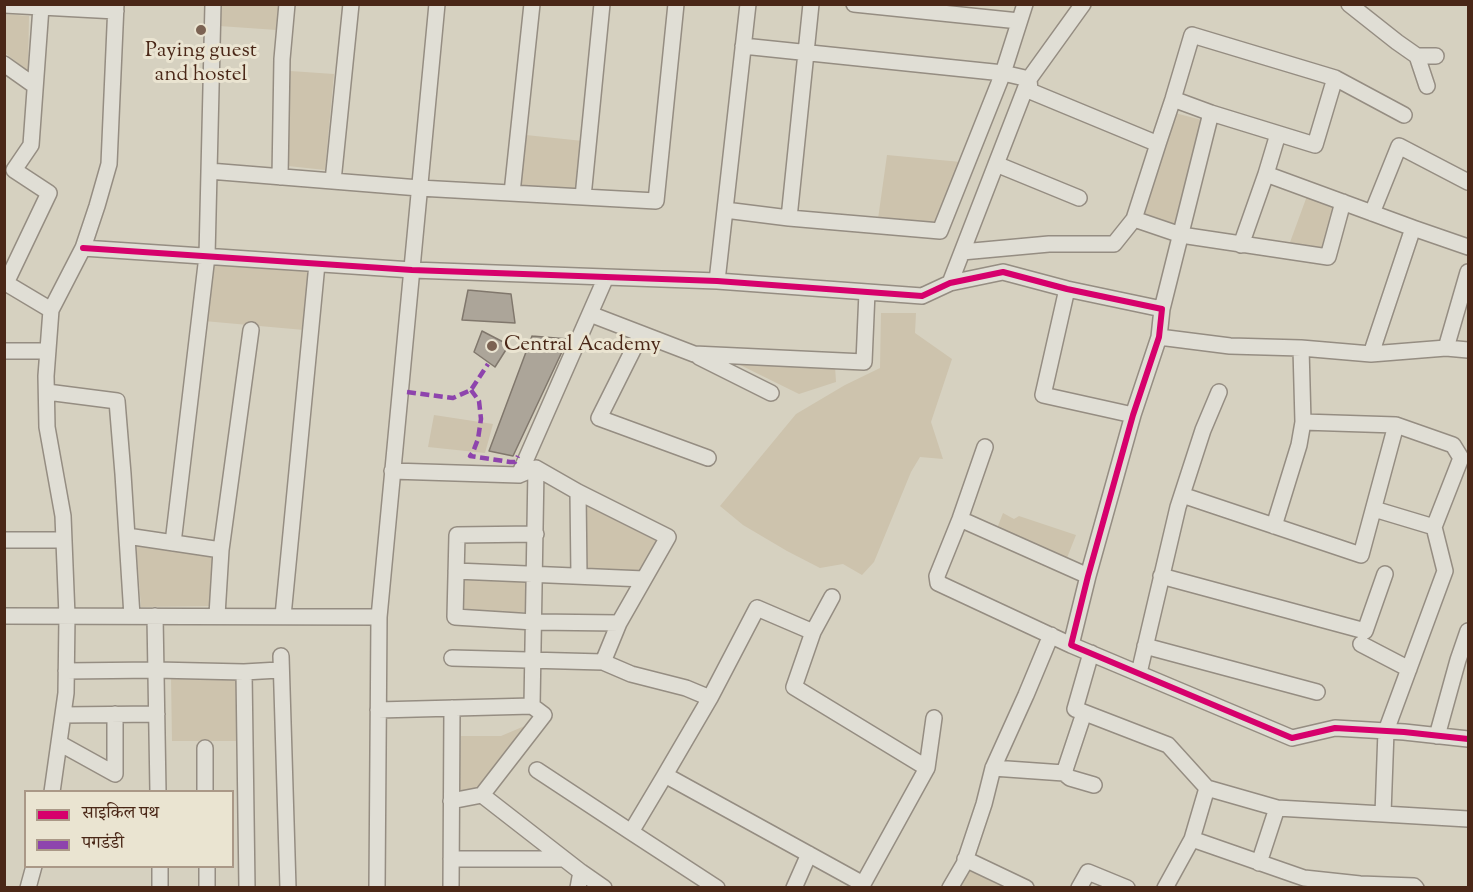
<!DOCTYPE html>
<meta charset="utf-8">
<style>
body{margin:0}
#map{position:relative;width:1473px;height:892px;overflow:hidden;background:#d6d1c0;font-family:"Sorts Mill Goudy","Noto Serif Devanagari",serif}
canvas{display:block}
.frame{position:absolute;inset:0;border:6px solid #4a2717;pointer-events:none}
.legend{position:absolute;left:24px;top:790px;width:210px;height:78px;box-sizing:border-box;background:#eae4d1;border:2px solid #aa9887;margin:0;padding:8px 10px;list-style:none;font-size:18px;color:#4a2717}
.legend li{display:flex;align-items:center;gap:12px;height:30px}
.legend b{width:30px;border:2px solid #aa9887}
</style>
<div id="map">
<canvas width="1473" height="892"></canvas>
<div class="frame"></div>
<ul class="legend">
<li><b style="height:8px;background:#d6006c"></b>साइकिल पथ</li>
<li><b style="height:8px;background:#8e44ad"></b>पगडंडी</li>
</ul>
</div>
<script>
const ctx = document.querySelector('canvas').getContext('2d');
ctx.lineJoin = 'round';
function fill(path, color) { ctx.fillStyle = color; ctx.fill(path, 'evenodd'); }
const poly = rows => new Path2D(rows.map(r => 'M' + r).join(''));
function strokePath(path, color, width, dash) { ctx.strokeStyle = color; ctx.lineWidth = width; ctx.lineCap = dash ? 'butt' : 'round'; ctx.setLineDash(dash || []); ctx.stroke(path); }
function drawText(font, color, halo, rows, align = 'center') {
  ctx.font = font + ' "Sorts Mill Goudy",serif'; ctx.lineWidth = 6; ctx.setLineDash([]); ctx.textBaseline = 'middle'; ctx.strokeStyle = halo; ctx.fillStyle = color; for (const [text, x, y, turn = 0] of rows) {
    ctx.save(); ctx.translate(x, y); ctx.rotate((+turn || 0) * Math.PI / 180); ctx.textAlign = isNaN(turn) ? turn : align; if (halo) ctx.strokeText(text, 0, 0); ctx.fillText(text, 0, 0); ctx.restore();
  }
}
const green = poly([
 [220,5,279,5,277,30,219,26],
 [4,14,29,16,28,71,5,53],
 [290,71,334,74,325,170,288,166],
 [1171,112,1202,120,1175,227,1139,215],
 [526,135,583,141,579,192,520,187],
 [887,155,961,162,937,223,878,219],
 [1307,196,1337,205,1324,253,1289,245],
 [210,262,308,267,304,330,204,321],
 [881,313,916,313,915,333,952,359,931,422,943,459,920,457,911,472,874,562,862,575,843,564,820,568,787,551,743,525,720,506,796,414,845,385,880,368],
 [728,359,835,366,836,382,799,394],
 [434,415,493,424,485,453,428,447],
 [582,501,663,538,642,575,582,571],
 [1003,513,1014,519,1019,516,1076,535,1065,563,996,531],
 [136,543,220,557,214,606,141,607],
 [463,577,528,578,530,612,463,612],
 [171,677,239,677,240,741,172,741],
 [527,725,478,790,458,795,461,736,501,736],
 [966,869,1004,887,955,888]
]);
const building = poly([
 [468,290,511,294,515,323,462,320,468,290],
 [482,331,509,345,495,367,474,352,482,331],
 [532,336,568,339,513,456,489,451,532,336]
]);
const minor = poly([
 [854,4,1019,21],
 [1349,4,1397,42,1417,56,1436,56],
 [4,5,116,11],
 [743,46,1003,73,1029,79],
 [1417,56,1427,86],
 [4,64,35,86],
 [1029,79,1030,91,1158,144,1173,99,1192,35,1335,78,1404,115],
 [1173,99,1211,113,1315,145,1335,78],
 [1278,134,1266,174,1413,228,1371,354],
 [1158,144,1134,219,1181,235,1328,257,1343,202],
 [996,164,1079,198],
 [209,171,419,188,656,201,676,4],
 [280,177,282,59,287,4],
 [333,181,351,4],
 [512,193,532,4],
 [583,197,602,4],
 [725,210,789,218,811,4],
 [1372,213,1399,146,1468,182],
 [789,218,940,231,1003,73,1025,4],
 [1413,228,1468,247],
 [1241,245,1266,174],
 [83,248,412,270,717,281,922,296,950,283,1003,272,1067,289,1162,309,1159,337,1133,415,1088,576,1071,645,1292,738,1335,728,1404,732,1468,739],
 [962,252,1049,244,1114,244,1134,219],
 [717,281,748,4],
 [4,282,51,310],
 [6,283,49,193,14,170,31,145,41,7],
 [950,283,1029,79,1083,4],
 [1067,289,1043,395,1133,415],
 [1162,309,1211,113],
 [590,314,694,354,864,362,867,292],
 [641,334,599,418,708,458],
 [1159,337,1230,346,1301,348,1371,354,1446,348,1468,350],
 [1446,348,1468,272],
 [4,351,48,351],
 [699,357,771,393],
 [47,392,117,401,123,474,132,616],
 [1303,422,1396,425],
 [985,447,960,519,937,576,938,583,1071,645],
 [392,471,519,475,536,468,578,492,668,537,619,623,603,662,631,674,686,688,710,698],
 [519,475,606,277],
 [578,492,579,576],
 [1182,495,1361,555,1396,425,1453,445,1461,458,1434,527],
 [960,519,1088,576],
 [1274,526,1299,445,1303,422,1301,348],
 [536,534,457,535,455,617,534,622,619,623],
 [127,536,221,550],
 [4,540,64,540],
 [173,543,207,256,213,4],
 [456,571,644,579],
 [1161,576,1365,631,1385,574],
 [757,608,813,632,794,687,927,768,863,884,665,775,710,698,757,608],
 [217,615,221,550,251,330],
 [4,616,379,617],
 [155,616,158,792],
 [283,616,317,264],
 [813,632,832,597],
 [1361,644,1409,669],
 [1145,646,1317,692],
 [1091,653,1075,709,1168,745,1207,788,1277,808,1383,814,1386,731,1445,571,1434,527,1374,509],
 [281,656,288,888],
 [452,658,603,662],
 [66,671,156,670,244,672,279,670,281,671],
 [244,672,247,888],
 [1139,673,1178,507,1203,430,1219,392],
 [532,706,536,468],
 [378,710,532,706,544,715,482,795,581,872,604,888],
 [63,715,157,714],
 [1437,736,1458,660,1468,631],
 [59,743,115,774,115,714],
 [205,748,205,792],
 [927,768,934,718],
 [993,768,1064,773,1070,778,1094,785],
 [537,770,631,832,717,888],
 [1064,773,1084,713],
 [52,792,66,693,67,616,63,516,47,427,46,376,51,310,83,248,97,206,109,164,116,4],
 [451,801,482,795],
 [1383,814,1468,819],
 [631,832,665,775],
 [1192,839,1207,788],
 [451,859,564,859],
 [965,859,1026,888],
 [1259,863,1277,808],
 [160,866,160,888],
 [207,866,207,888],
 [28,888,34,866],
 [377,888,379,617,437,4],
 [451,888,452,708],
 [578,888,581,872],
 [794,888,809,854],
 [950,888,964,864,984,804,993,768,1026,695,1051,635],
 [1079,888,1088,872,1127,888],
 [1165,888,1192,839,1304,878,1360,884,1414,886,1416,888]
]);
const quiet = poly([
 [471,390,479,401,481,419,478,439,473,452,470,456,510,462,515,462,518,456],
 [407,392,453,398,471,390,488,364]
]);
const cycleway = poly([
 [83,248,412,270,717,281,922,296,950,283,1003,272,1067,289,1162,309,1159,337,1133,415,1088,576,1071,645,1292,738,1335,728,1404,732,1468,739]
]);
const markers = [
 [201,30,6,"#7b6252"],
 [492,346,6,"#7b6252"]
];
const poiNames = [
 ["Paying guest",201,52],
 ["and hostel",201,76],
 ["Central Academy",504,346,"left"]
];
fill(green, '#cdc3ad');
fill(building, '#aca599');
strokePath(building, '#80776c', 1.5);
strokePath(minor, '#958d82', 18);
strokePath(minor, '#e0ded5', 15);
strokePath(quiet, '#8e44ad', 4.5, [9, 4.5]);
strokePath(cycleway, '#d6006c', 6);
for (const [x, y, r, color] of markers) { const dot = new Path2D(); dot.arc(x, y, r, 0, 2 * Math.PI); ctx.fillStyle = color; ctx.fill(dot); strokePath(dot, '#eae4d1', 2); }
drawText('21px', '#4a2717', '#eae4d1', poiNames);
</script>
